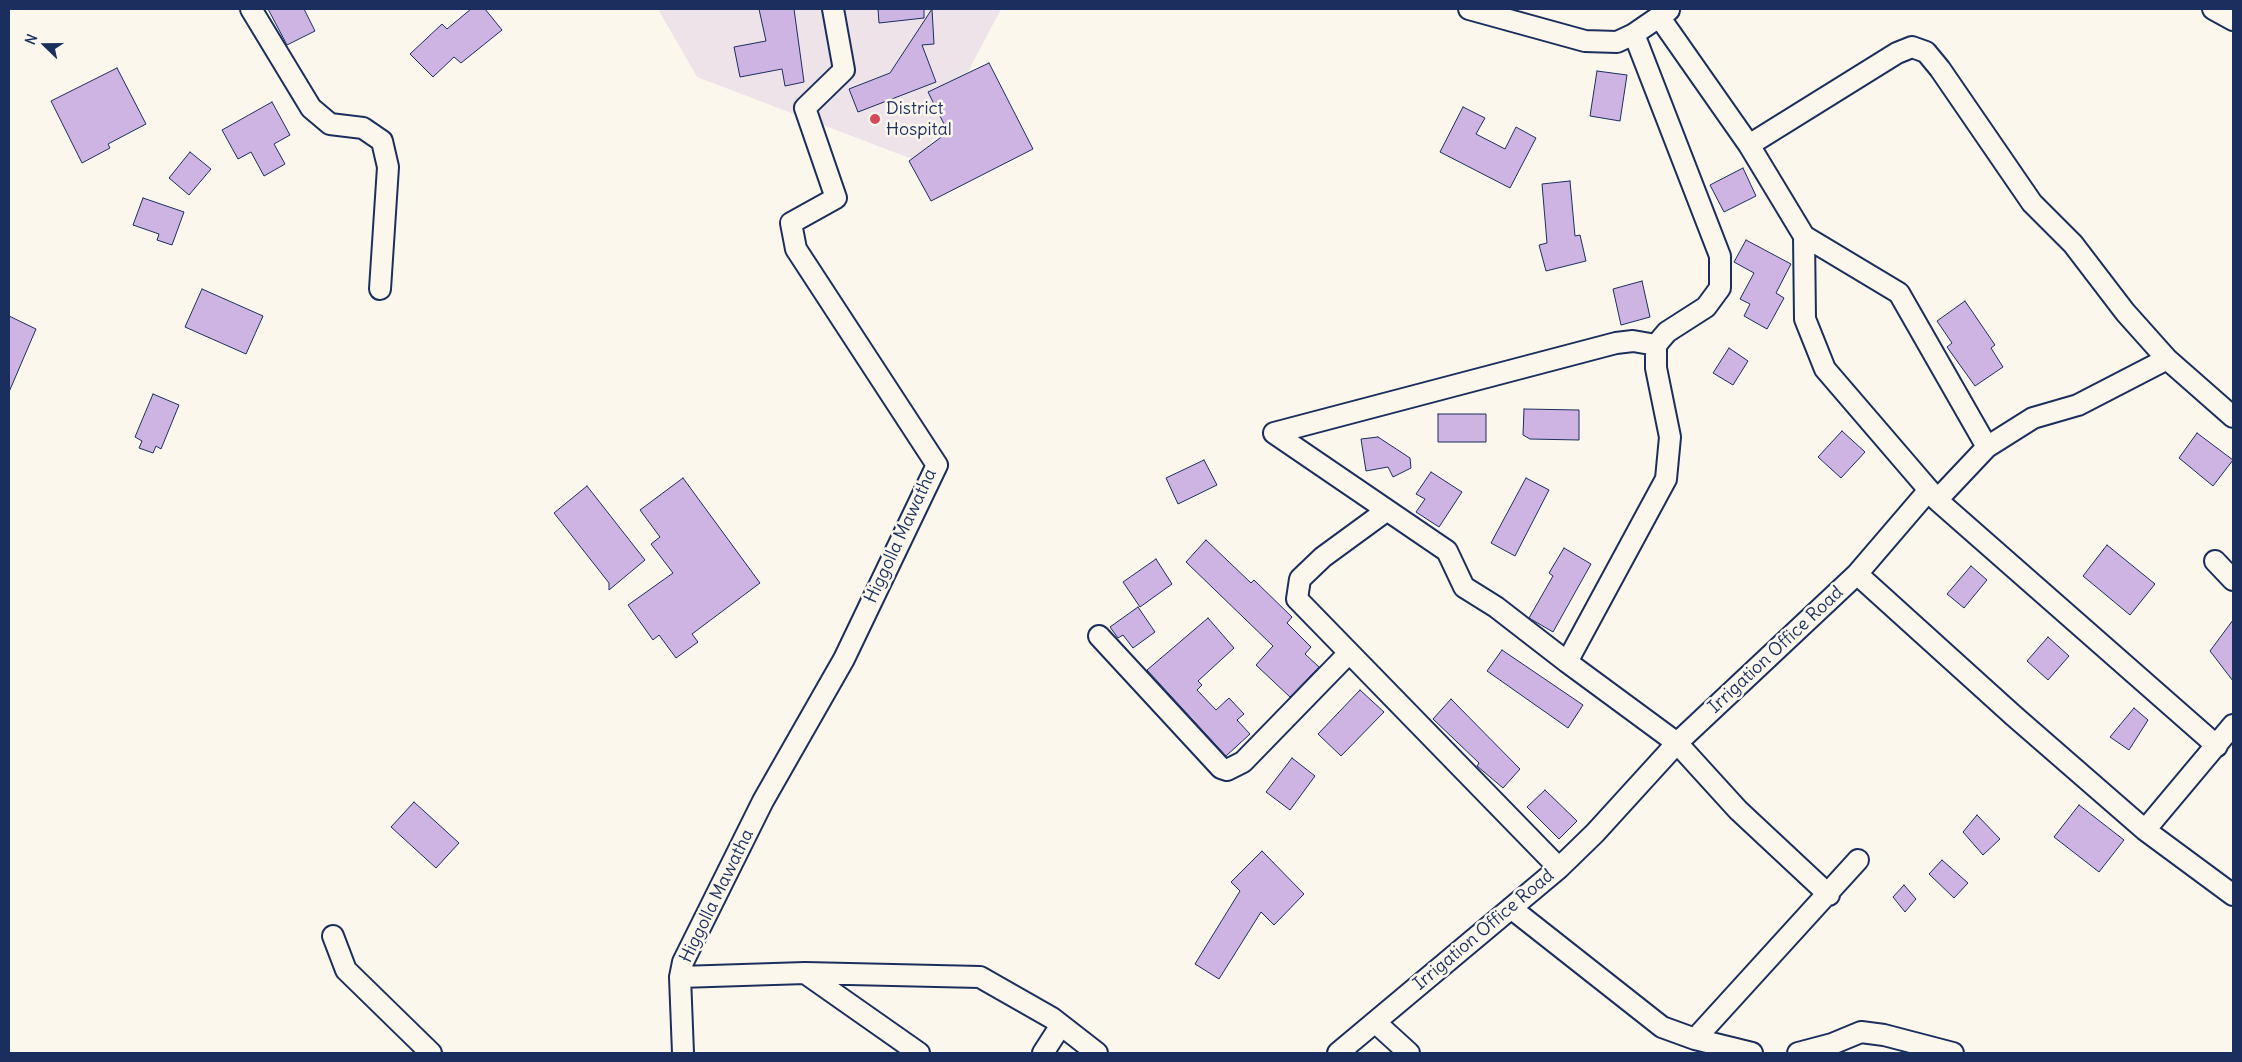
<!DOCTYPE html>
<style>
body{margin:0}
#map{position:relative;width:2242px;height:1062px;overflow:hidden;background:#fbf7ec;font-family:Delius,sans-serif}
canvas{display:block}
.frame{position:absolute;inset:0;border:10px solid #1b2f5e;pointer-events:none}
.north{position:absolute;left:20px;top:20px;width:50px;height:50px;-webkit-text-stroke:4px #fbf7ec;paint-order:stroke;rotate:292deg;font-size:14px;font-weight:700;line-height:20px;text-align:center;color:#1b2f5e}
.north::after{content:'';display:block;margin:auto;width:18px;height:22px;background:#1b2f5e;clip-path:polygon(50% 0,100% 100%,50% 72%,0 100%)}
</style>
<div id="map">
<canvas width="2242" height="1062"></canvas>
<div class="frame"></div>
<div class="north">N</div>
</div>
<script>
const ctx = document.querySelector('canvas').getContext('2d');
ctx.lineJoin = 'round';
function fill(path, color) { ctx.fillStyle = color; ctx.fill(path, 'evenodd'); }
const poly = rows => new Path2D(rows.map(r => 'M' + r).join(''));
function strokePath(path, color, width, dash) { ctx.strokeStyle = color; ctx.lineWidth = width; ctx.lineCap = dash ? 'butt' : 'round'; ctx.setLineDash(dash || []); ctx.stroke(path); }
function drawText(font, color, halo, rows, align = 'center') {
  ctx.font = font + ' Delius,sans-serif'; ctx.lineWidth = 5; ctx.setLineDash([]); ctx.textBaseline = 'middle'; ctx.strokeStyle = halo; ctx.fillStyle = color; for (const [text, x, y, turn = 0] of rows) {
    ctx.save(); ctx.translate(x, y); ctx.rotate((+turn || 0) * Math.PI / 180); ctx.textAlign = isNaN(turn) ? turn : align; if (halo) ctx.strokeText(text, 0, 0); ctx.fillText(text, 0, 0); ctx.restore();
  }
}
const built = poly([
 [658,9,1001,9,920,162,697,77]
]);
const building = poly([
 [268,9,304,9,315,31,287,45,268,9],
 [471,9,485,9,502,30,461,63,454,57,433,77,410,54,442,24,447,29,471,9],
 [759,9,794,9,804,82,785,86,782,69,740,77,734,47,766,41,759,9],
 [878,9,924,9,924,18,879,23,878,9],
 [932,9,934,44,922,45,936,82,858,112,849,89,890,73,932,9],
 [989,63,1033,149,931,201,909,161,948,132,928,92,989,63],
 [117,68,146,124,108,144,110,148,82,163,51,101,117,68],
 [1597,71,1627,75,1620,121,1590,116,1597,71],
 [272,102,290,135,274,144,285,164,264,176,251,152,238,159,222,130,272,102],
 [1463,107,1485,118,1476,134,1505,149,1516,127,1536,138,1510,188,1440,152,1463,107],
 [190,152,211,169,189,195,169,178,190,152],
 [1743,168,1756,196,1724,212,1710,185,1743,168],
 [1570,181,1575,236,1580,235,1586,261,1546,271,1539,245,1547,243,1542,184,1570,181],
 [143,198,184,212,172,245,157,240,159,234,133,225,143,198],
 [1746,240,1791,264,1776,293,1784,298,1767,329,1744,316,1750,304,1740,299,1754,273,1734,262,1746,240],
 [1642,281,1650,317,1621,325,1613,289,1642,281],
 [202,289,263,316,246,354,185,327,202,289],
 [1965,301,1995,345,1991,348,2003,367,1975,386,1947,347,1952,343,1937,321,1965,301],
 [9,316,36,329,9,392,9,316],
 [1729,348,1748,361,1733,385,1713,373,1729,348],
 [153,394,179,405,161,449,156,446,153,453,139,448,142,441,135,437,153,394],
 [1524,409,1579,410,1579,440,1530,439,1523,435,1524,409],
 [1438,414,1486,414,1486,442,1438,442,1438,414],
 [1842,431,1865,452,1841,478,1818,457,1842,431],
 [2197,433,2233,460,2213,486,2179,458,2197,433],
 [1378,437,1410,458,1411,468,1393,477,1388,467,1366,471,1361,439,1378,437],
 [1204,460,1217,485,1178,504,1166,478,1204,460],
 [1431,472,1462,492,1439,527,1416,512,1425,499,1416,494,1431,472],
 [683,478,760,583,692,634,698,642,676,658,659,635,653,640,628,605,673,573,651,544,660,537,640,510,683,478],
 [1526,478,1549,490,1515,556,1491,543,1526,478],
 [587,486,645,560,609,590,609,583,554,513,587,486],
 [1206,540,1251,583,1254,580,1292,617,1287,623,1311,647,1305,654,1319,667,1290,697,1256,665,1273,646,1186,562,1206,540],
 [2107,545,2155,584,2130,615,2083,576,2107,545],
 [1564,548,1591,564,1553,632,1529,618,1553,576,1549,573,1564,548],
 [1156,559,1172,584,1140,607,1123,582,1156,559],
 [1971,566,1987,580,1964,608,1947,594,1971,566],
 [1138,607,1155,632,1133,648,1123,635,1118,638,1110,627,1138,607],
 [1208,618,1234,648,1198,681,1202,685,1197,690,1216,710,1229,698,1244,714,1237,720,1250,734,1226,756,1147,670,1208,618],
 [2233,620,2233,681,2210,651,2233,620],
 [2048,637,2069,656,2048,680,2027,661,2048,637],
 [1502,650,1583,705,1568,728,1487,671,1502,650],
 [1360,690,1384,712,1341,756,1318,734,1360,690],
 [1451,699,1520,769,1503,788,1477,766,1479,763,1433,719,1451,699],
 [2134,708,2148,720,2129,750,2110,737,2134,708],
 [1292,758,1315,776,1290,810,1266,792,1292,758],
 [1545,790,1577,821,1559,839,1527,807,1545,790],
 [414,802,459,843,436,868,391,827,414,802],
 [2079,805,2124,840,2099,872,2054,837,2079,805],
 [1977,815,2000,839,1983,855,1963,832,1977,815],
 [1262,851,1304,894,1274,925,1261,912,1219,979,1195,964,1240,891,1231,882,1262,851],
 [1942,860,1968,883,1954,898,1929,874,1942,860],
 [1904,885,1916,899,1905,912,1893,897,1904,885]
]);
const minor = poly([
 [251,9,311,108,330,124,363,128,382,141,388,167,380,289],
 [1469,9,1585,41,1617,42,1634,34,1669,10],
 [2213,9,2233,20],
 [1660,18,1749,145,1804,236,1899,293,1987,447],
 [1634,34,1720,256,1720,288,1706,307,1667,332,1656,345,1656,368,1670,437,1666,479,1567,662,1677,743,1738,810,1829,895],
 [1749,145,1897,53,1912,47,1926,52,1940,69,2032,203,2073,244,2125,312,2167,359],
 [1804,236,1805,319,1825,369,1929,490],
 [1274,433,1616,343,1633,341,1656,345],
 [1274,433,1447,551,1464,587,1496,607,1567,662],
 [1937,500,2217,746],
 [1386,511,1323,557,1300,579,1297,599,1559,868],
 [2215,561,2233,580],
 [1857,574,2014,716,2145,830,2233,895],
 [1099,636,1221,768,1227,770,1243,762,1349,653],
 [2145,830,2233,725],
 [1511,908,1662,1027,1695,1039,1752,1053],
 [333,936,346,970,431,1053],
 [805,973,919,1053],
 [680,977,805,973,980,977,1052,1018,1097,1053],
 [1375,1022,1409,1053],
 [1695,1039,1858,860],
 [683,1053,680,977,683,962,763,801,844,659,937,465,796,249,791,223,836,198,805,108,844,70,833,9],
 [1043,1053,1061,1025],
 [1338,1053,1559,868,1595,833,1677,743,1857,574,1929,490,1937,500,1987,447,2033,418,2078,405,2167,359,2233,417],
 [1798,1053,1832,1044,1861,1032,1884,1035,1953,1053]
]);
const markers = [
 [875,119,6,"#d1495b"]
];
const poiNames = [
 ["District",886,109],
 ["Hospital",886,130]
];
const streetNames = [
 ["Higgolla Mawatha",901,536,-65],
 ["Irrigation Office Road",1776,650,-43],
 ["Higgolla Mawatha",717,896,-64],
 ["Irrigation Office Road",1484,930,-40]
];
fill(built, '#ede3e9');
fill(building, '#cdb4e3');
strokePath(building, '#1b2f5e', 1);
strokePath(minor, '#1b2f5e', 24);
strokePath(minor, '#fbf7ec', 20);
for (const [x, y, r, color] of markers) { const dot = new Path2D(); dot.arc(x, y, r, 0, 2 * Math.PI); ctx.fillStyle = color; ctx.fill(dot); strokePath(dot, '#fbf7ec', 2); }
drawText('18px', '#1b2f5e', '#fbf7ec', poiNames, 'left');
drawText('18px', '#1b2f5e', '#fbf7ec', streetNames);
</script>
